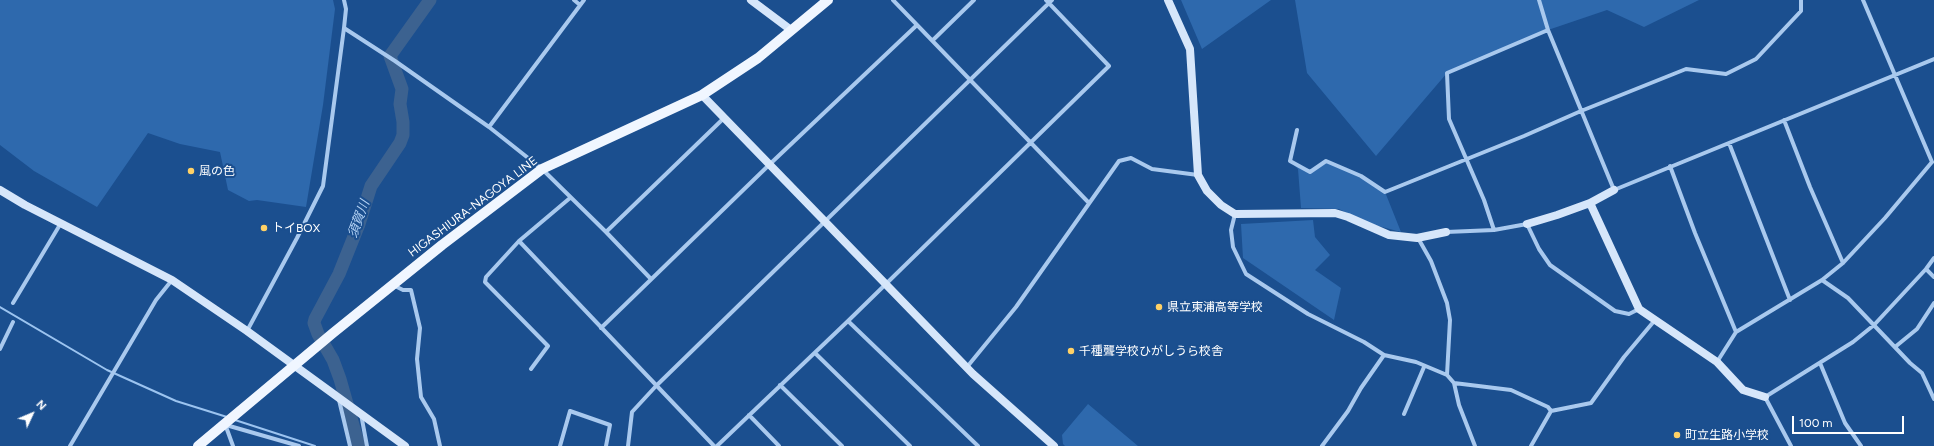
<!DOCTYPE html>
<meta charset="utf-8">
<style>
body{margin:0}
#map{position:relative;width:1934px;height:446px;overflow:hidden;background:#1b4f8f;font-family:Figtree,sans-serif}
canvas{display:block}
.north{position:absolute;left:12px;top:394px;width:40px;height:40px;-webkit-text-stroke:3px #1b4f8f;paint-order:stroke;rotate:46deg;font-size:11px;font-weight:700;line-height:16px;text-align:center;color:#fff}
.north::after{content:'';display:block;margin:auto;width:14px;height:18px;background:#fff;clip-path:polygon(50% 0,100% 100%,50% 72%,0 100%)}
.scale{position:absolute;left:1792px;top:416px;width:112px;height:18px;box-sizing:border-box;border:2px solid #fff;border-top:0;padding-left:5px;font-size:12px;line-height:14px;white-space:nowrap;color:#fff;-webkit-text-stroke:3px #1b4f8f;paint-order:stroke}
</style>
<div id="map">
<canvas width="1934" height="446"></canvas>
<div class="north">N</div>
<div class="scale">100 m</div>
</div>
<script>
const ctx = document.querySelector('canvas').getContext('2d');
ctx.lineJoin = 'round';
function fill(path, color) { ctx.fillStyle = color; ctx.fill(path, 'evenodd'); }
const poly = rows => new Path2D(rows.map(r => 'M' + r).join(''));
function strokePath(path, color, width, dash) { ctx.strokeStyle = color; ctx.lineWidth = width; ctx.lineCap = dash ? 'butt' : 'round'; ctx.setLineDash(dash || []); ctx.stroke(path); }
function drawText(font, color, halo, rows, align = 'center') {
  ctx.font = font + ' Figtree,"Noto Sans JP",sans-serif'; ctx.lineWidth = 4; ctx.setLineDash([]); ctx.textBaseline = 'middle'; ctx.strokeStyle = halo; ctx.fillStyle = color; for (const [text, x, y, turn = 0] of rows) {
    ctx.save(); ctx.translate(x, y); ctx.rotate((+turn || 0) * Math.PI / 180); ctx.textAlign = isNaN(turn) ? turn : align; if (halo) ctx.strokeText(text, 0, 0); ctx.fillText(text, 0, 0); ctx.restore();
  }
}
const green = poly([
 [0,0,333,0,335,9,323,105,306,207,257,200,249,201,228,190,220,152,180,144,148,133,97,207,34,171,0,145],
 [1181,0,1271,0,1202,49],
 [1295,0,1699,0,1644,27,1607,10,1548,30,1447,73,1376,156,1307,73],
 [1290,161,1310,172,1326,161,1362,176,1385,192,1401,232,1367,223,1339,209,1301,208,1298,169],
 [1313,220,1315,237,1330,255,1315,270,1341,288,1334,320,1243,258,1241,224],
 [1088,404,1138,446,1065,446,1063,444,1062,435]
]);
const stream = poly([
 [0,307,107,370,176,401,227,417],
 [235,420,315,446]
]);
const river = poly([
 [359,446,340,379,333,360,318,334,314,323,315,319,339,274,359,224,371,186,400,143,403,135,403,122,400,104,402,89,390,56,430,0]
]);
const street = poly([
 [574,0,580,5],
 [893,0,1089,203],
 [1539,0,1548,30],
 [1863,0,1932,162],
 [344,28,395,61,489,127,542,169,606,232,651,279],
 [933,40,974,0],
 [1784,120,1810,187,1843,263],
 [489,127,584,0],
 [1297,130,1290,161,1310,172,1326,161,1361,176,1385,192,1524,136,1581,111,1686,69,1726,74,1756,59,1801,11,1801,0],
 [1729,143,1790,300],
 [1670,166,1695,233,1736,332],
 [1235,214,1231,230,1233,247,1246,274,1308,314,1364,342,1384,355,1416,362,1447,375,1454,383,1459,405,1475,446],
 [1494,230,1484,200,1449,119,1447,73,1548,30,1614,190,1934,59],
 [606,232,724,118],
 [1446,232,1494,230,1527,224,1539,249,1550,265,1615,311,1629,314,1639,309],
 [1418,238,1431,261,1447,303,1450,320,1447,375],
 [519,241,714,446],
 [1926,269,1934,277],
 [1822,280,1848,298,1910,363,1922,373,1934,399],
 [393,285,403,290,411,290,420,328,417,359,421,397,434,419,440,446],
 [13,303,61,223],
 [848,321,978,446],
 [601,328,770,164,917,25],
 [247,331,297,238,323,186,344,28,346,9,344,0],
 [1895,347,1917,329,1934,303],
 [0,349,13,322],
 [815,353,910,446],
 [1717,362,1736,332,1822,280,1843,263,1885,218,1932,162],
 [1820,363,1845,423,1861,446],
 [967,367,1016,307,1119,161,1131,158,1152,169,1198,175],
 [531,369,548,346,485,282,486,277,519,241,570,198],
 [1454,383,1511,390,1548,407,1551,411],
 [780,385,842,446],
 [339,400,350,446],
 [361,414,367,446],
 [1404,414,1424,367],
 [749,415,779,446],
 [225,424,233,446],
 [226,425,299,446],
 [70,446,156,300,172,280],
 [560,446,570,411,610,425,606,446],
 [628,446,632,412,656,386,1052,0],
 [717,446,848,321,1109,66,1046,0],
 [1322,446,1348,411,1361,388,1384,355],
 [1531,446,1551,411,1591,403,1624,357,1655,320],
 [1791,446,1765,397,1853,342,1874,325,1926,269,1934,258]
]);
const secondary = poly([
 [751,0,791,30],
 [1168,0,1190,49,1198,175,1207,191,1221,205,1235,214,1335,213,1348,217,1389,235,1417,238,1446,232],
 [702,95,973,374,1054,446],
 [0,190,25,205,172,280,247,331,405,446],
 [1590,203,1639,309,1717,362,1743,390,1765,397],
 [1527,224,1557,215,1590,203,1614,190]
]);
const primary = poly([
 [198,446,333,333,442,245,542,169,702,95,758,58,828,0]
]);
const markers = [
 [191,171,4,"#ffd166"],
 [264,228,4,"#ffd166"],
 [1159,307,4,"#ffd166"],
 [1071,351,4,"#ffd166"],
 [1677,435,4,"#ffd166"]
];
const poiNames = [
 ["風の色",199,171],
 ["トイBOX",272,228],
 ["県立東浦高等学校",1167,307],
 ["千種聾学校ひがしうら校舎",1079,351],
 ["町立生路小学校",1685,435]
];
const streetNames = [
 ["HIGASHIURA-NAGOYA LINE",473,207,-37]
];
const waterNames = [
 ["須賀川",359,219,-70]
];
fill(green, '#2e69ad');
strokePath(stream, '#9cc4f0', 2);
strokePath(river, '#3c6290', 13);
strokePath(street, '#a9c9ee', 4);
strokePath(secondary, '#d6e6fa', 8);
strokePath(primary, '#f0f6ff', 10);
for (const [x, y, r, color] of markers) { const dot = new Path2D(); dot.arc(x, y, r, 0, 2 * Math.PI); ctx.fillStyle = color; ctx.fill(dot); strokePath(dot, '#1b4f8f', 1.5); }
drawText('12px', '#fff', '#1b4f8f', poiNames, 'left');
drawText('12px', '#fff', '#1b4f8f', streetNames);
drawText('italic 13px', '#b5d3f5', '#1b4f8f', waterNames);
</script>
